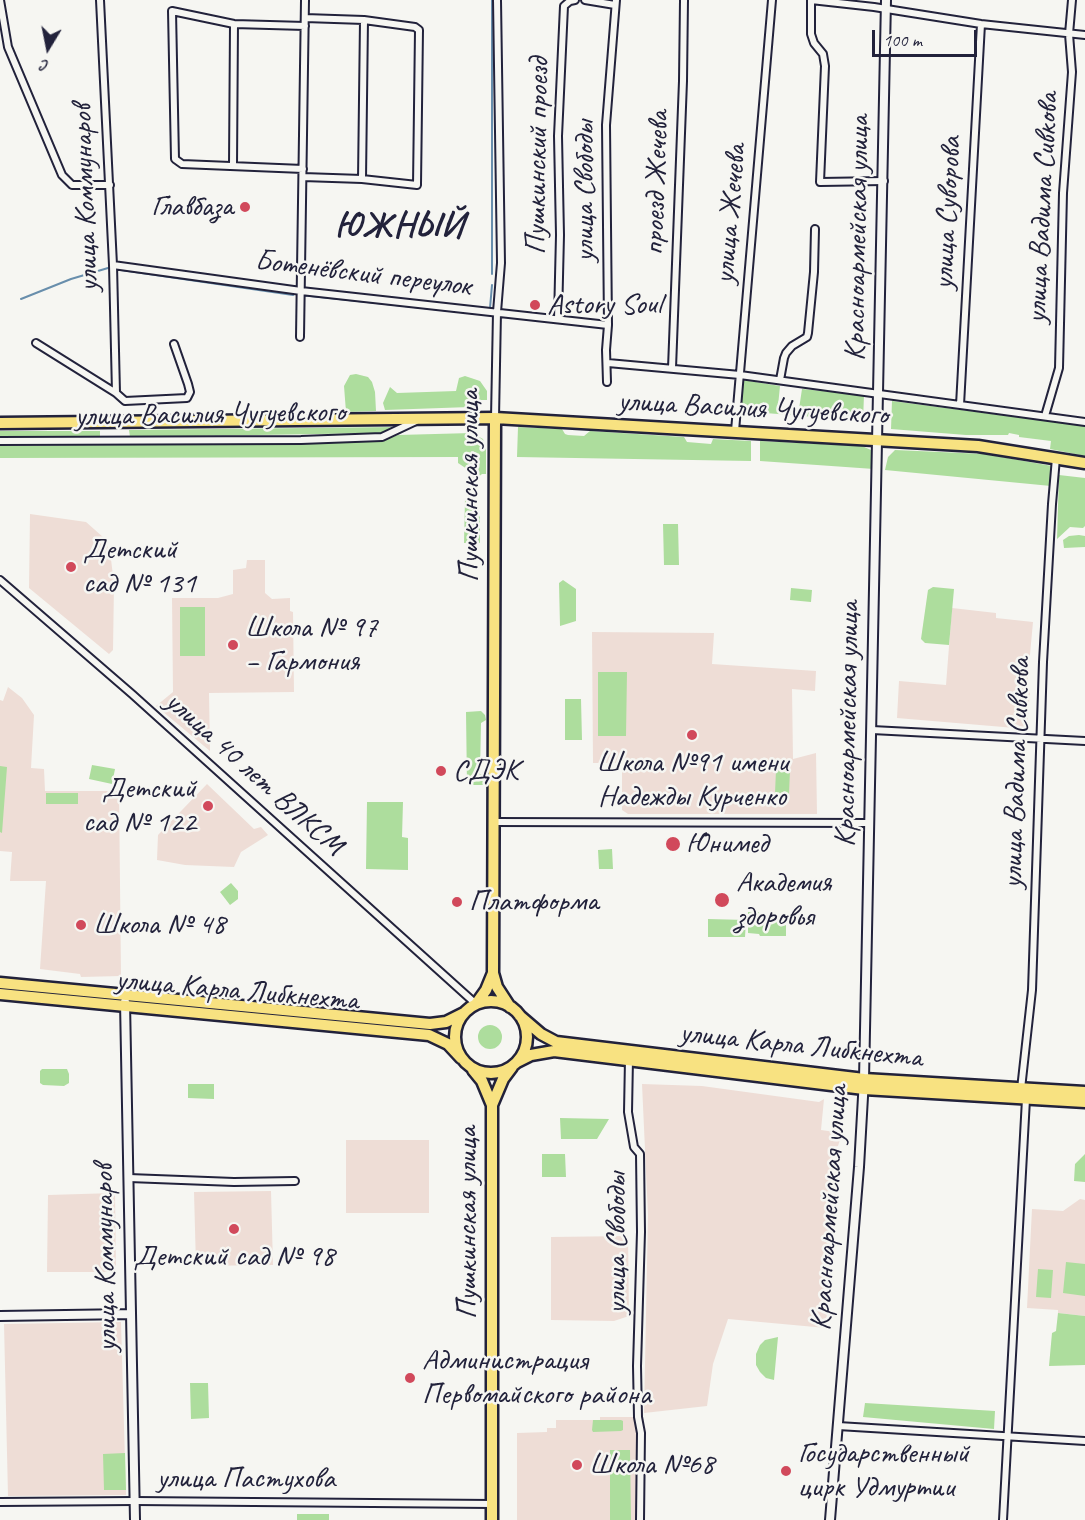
<!DOCTYPE html>
<meta charset="utf-8">
<style>
body{margin:0}
#map{position:relative;width:1085px;height:1520px;overflow:hidden;background:#f6f6f2;font-family:Caveat,sans-serif}
canvas{display:block}
.north{position:absolute;left:18px;top:18px;width:60px;height:60px;-webkit-text-stroke:4px #f6f6f2;paint-order:stroke;rotate:190deg;font-size:16px;font-weight:700;line-height:24px;text-align:center;color:#22223b}
.north::after{content:'';display:block;margin:auto;width:21px;height:27px;background:#22223b;clip-path:polygon(50% 0,100% 100%,50% 72%,0 100%)}
.scale{position:absolute;left:872px;top:30px;width:105px;height:27px;box-sizing:border-box;border:3px solid #22223b;border-top:0;padding-left:8px;font-size:18px;line-height:21px;white-space:nowrap;color:#22223b;-webkit-text-stroke:4px #f6f6f2;paint-order:stroke}
</style>
<div id="map">
<canvas width="1085" height="1520"></canvas>
<div class="north">С</div>
<div class="scale">100 m</div>
</div>
<script>
const ctx = document.querySelector('canvas').getContext('2d');
ctx.lineJoin = 'round';
function fill(path, color) { ctx.fillStyle = color; ctx.fill(path, 'evenodd'); }
const poly = rows => new Path2D(rows.map(r => 'M' + r).join(''));
function strokePath(path, color, width, dash) { ctx.strokeStyle = color; ctx.lineWidth = width; ctx.lineCap = dash ? 'butt' : 'round'; ctx.setLineDash(dash || []); ctx.stroke(path); }
function drawText(font, color, halo, rows, align = 'center') {
  ctx.font = font + ' Caveat,sans-serif'; ctx.lineWidth = 5; ctx.setLineDash([]); ctx.textBaseline = 'middle'; ctx.strokeStyle = halo; ctx.fillStyle = color; for (const [text, x, y, turn = 0] of rows) {
    ctx.save(); ctx.translate(x, y); ctx.rotate((+turn || 0) * Math.PI / 180); ctx.textAlign = isNaN(turn) ? turn : align; if (halo) ctx.strokeText(text, 0, 0); ctx.fillText(text, 0, 0); ctx.restore();
  }
}
const built = poly([
 [30,514,86,522,103,537,110,551,114,584,113,650,109,654,29,588],
 [247,560,265,560,265,593,272,599,290,598,290,611,293,612,294,692,209,693,210,751,156,706,173,692,172,598,218,598,233,594,233,570,246,568],
 [952,608,996,613,996,618,1033,622,1027,687,1030,691,1027,729,897,718,899,681,946,685],
 [592,632,714,633,712,664,816,671,815,691,792,689,793,759,816,753,817,814,628,814,622,810,622,763,593,763],
 [8,687,22,698,34,715,31,768,44,769,45,791,119,791,121,976,81,977,80,974,40,969,46,881,10,881,12,852,0,851,0,700,3,701],
 [207,784,254,829,261,827,268,835,241,852,234,867,185,865,157,860,158,835],
 [642,1084,702,1086,819,1102,824,1099,821,1130,842,1133,838,1146,833,1147,831,1168,841,1169,835,1221,832,1225,826,1328,728,1319,713,1364,707,1406,644,1413,648,1215],
 [346,1140,429,1140,429,1213,346,1213],
 [271,1191,273,1265,196,1266,194,1192],
 [115,1193,116,1272,47,1272,48,1195],
 [1080,1199,1085,1200,1085,1316,1058,1313,1058,1310,1027,1308,1032,1209,1063,1211],
 [628,1236,629,1316,614,1321,551,1320,551,1237],
 [121,1322,126,1495,8,1496,4,1324],
 [600,1417,636,1417,637,1520,517,1520,517,1433,547,1432,547,1428,556,1428,556,1420,600,1420]
]);
const green = poly([
 [356,374,368,377,372,382,375,392,376,411,346,412,344,386,350,375],
 [465,376,480,381,487,391,487,400,470,400,470,407,385,410,383,403,390,387,397,393,456,391,459,378],
 [743,380,780,386,778,406,799,409,802,389,864,395,863,421,741,411],
 [892,401,1085,426,1085,456,1050,449,1051,441,1019,437,1019,435,1009,433,1008,435,966,435,891,429],
 [396,427,382,433,130,437,129,430],
 [518,427,562,429,565,434,568,435,584,436,590,431,684,437,687,442,711,444,713,439,751,441,751,461,517,457],
 [0,431,100,431,100,439,0,439],
 [472,433,483,439,486,449,486,474,482,474,476,479,474,499,480,518,480,543,464,543,465,499,469,496,470,471,458,463,458,457,0,458,0,446,381,441,398,435],
 [760,441,862,446,871,450,875,458,874,469,760,461],
 [895,450,985,454,1052,466,1051,486,885,470,888,457],
 [1059,475,1085,478,1085,526,1083,528,1070,527,1057,539],
 [663,524,678,524,679,565,664,565],
 [1079,535,1085,536,1085,547,1064,548,1063,540,1069,536],
 [563,580,576,589,576,621,560,626,559,583],
 [933,587,954,589,949,645,925,643,921,639,928,590],
 [791,588,812,590,811,602,790,600],
 [180,607,205,607,205,656,180,656],
 [598,672,627,672,626,736,598,736],
 [565,699,581,699,582,740,565,740],
 [481,711,485,715,486,720,481,723,480,774,486,774,486,780,484,785,467,785,466,712],
 [92,765,115,769,112,784,89,779],
 [0,766,7,767,2,833,0,832],
 [776,770,790,770,789,794,775,793],
 [46,793,78,793,78,804,46,804],
 [367,802,403,802,402,837,408,838,408,870,366,869],
 [612,849,613,869,599,869,598,850],
 [231,883,238,891,238,899,230,905,220,892],
 [748,912,759,912,760,920,786,920,786,936,760,936,759,934,748,933],
 [708,919,746,920,745,937,708,937],
 '478 1037a12 12 0 1 1 24 0a12 12 0 1 1-24 0Z',
 [42,1069,67,1069,69,1074,69,1083,64,1086,43,1085,40,1083,40,1071],
 [188,1084,214,1084,214,1099,188,1098],
 [560,1118,609,1119,597,1139,561,1139],
 [542,1154,565,1154,566,1177,542,1177],
 [1085,1154,1085,1182,1074,1181,1075,1164],
 [1066,1262,1085,1264,1085,1296,1063,1293],
 [1038,1269,1053,1270,1051,1298,1036,1297],
 [1058,1313,1085,1316,1085,1365,1049,1366,1052,1333,1056,1331],
 [778,1337,774,1380,766,1378,760,1372,756,1365,756,1354,760,1345,765,1340],
 [190,1383,208,1383,209,1418,191,1419],
 [865,1403,995,1411,994,1429,863,1417],
 [593,1420,621,1420,623,1421,623,1430,621,1431,593,1432,592,1430],
 [610,1450,630,1450,631,1520,610,1520],
 [125,1453,126,1490,104,1490,103,1454],
 [297,1514,329,1514,329,1520,297,1520]
]);
const stream = poly([
 [97,0,101,85],
 [492,0,492,274],
 [121,270,293,295],
 [301,295,489,315],
 [21,299,71,279,108,268],
 [490,308,492,285]
]);
const minor = poly([
 [0,0,8,47,62,175,72,185,110,185],
 [100,0,113,265,116,393],
 [585,0,615,5],
 [811,0,874,7,981,24,1085,35],
 [811,0,811,34,814,43,823,54,825,66,820,182,884,181],
 [233,166,234,24],
 [303,169,182,164,175,159,172,11,234,24,305,26],
 [303,177,362,179,417,185,419,30,415,27,364,20,305,18],
 [362,179,364,20],
 [113,265,301,291,608,325],
 [558,319,560,235,558,136,564,6,570,1,575,0],
 [300,337,305,0],
 [36,343,116,393,125,401,187,398,190,392,188,384,174,344],
 [608,363,740,375,1085,422],
 [672,368,683,81,684,0],
 [780,380,784,358,786,353,792,346,807,337,808,333,814,272,815,229],
 [607,382,606,350,608,325,606,125,616,0],
 [960,405,981,24],
 [1045,416,1059,368,1063,193,1072,72,1069,34,1072,0],
 [495,418,497,312,501,263,497,0],
 [735,431,772,0],
 [0,441,301,440,382,437,416,421],
 [0,580,132,694,476,1004],
 [872,730,1085,741],
 [493,822,870,823],
 [629,1059,628,1112,634,1147,640,1154,641,1232,637,1366,638,1417,641,1433,640,1520],
 [1021,1089,1032,990,1043,662,1052,504,1056,458],
 [129,1178,234,1182,295,1181],
 [838,1426,1085,1441],
 [0,1502,135,1501,492,1504],
 [1003,1520,1026,1099]
]);
const tertiary = poly([
 [125,1002,135,1520],
 [0,1316,131,1314],
 [830,1520,859,1167,864,1079,886,0]
]);
const primary = poly([
 [495,418,493,973,497,987,510,1007],
 [0,423,495,418,978,446,1085,463],
 [0,983,430,1024,446,1022,464,1013],
 [0,994,429,1035,448,1044,461,1058],
 '455 1037a36 36 0 1 1 72 0a36 36 0 1 1-72 0Z',
 [476,1004,486,990,493,973],
 [520,1016,541,1034,556,1042,864,1079,1085,1092],
 [517,1062,531,1055,554,1051,864,1089,1085,1102],
 [473,1070,482,1081,492,1105],
 [492,1520,492,1105,503,1079,512,1067]
]);
const markers = [
 [245,207,6,"#d1495b"],
 [535,305,6,"#d1495b"],
 [71,567,6,"#d1495b"],
 [233,645,6,"#d1495b"],
 [692,735,6,"#d1495b"],
 [441,771,6,"#d1495b"],
 [208,806,6,"#d1495b"],
 [673,844,8,"#d1495b"],
 [722,900,8,"#d1495b"],
 [457,902,6,"#d1495b"],
 [81,925,6,"#d1495b"],
 [234,1229,6,"#d1495b"],
 [410,1378,6,"#d1495b"],
 [577,1465,6,"#d1495b"],
 [786,1471,6,"#d1495b"]
];
const streetNames = [
 ["Пушкинский проезд",538,156,-89],
 ["проезд Жечева",657,183,-88],
 ["улица Свободы",585,191,-90],
 ["улица Коммунаров",86,198,-92],
 ["улица Вадима Сивкова",1043,208,-87],
 ["улица Суворова",948,213,-87],
 ["улица Жечева",731,214,-85],
 ["Красноармейская улица",858,238,-89],
 ["Ботенёвский переулок",363,274,7],
 ["улица Василия Чугуевского",753,409,3],
 ["улица Василия Чугуевского",210,415,-1],
 ["Пушкинская улица",470,486,-90],
 ["Красноармейская улица",848,724,-89],
 ["улица Вадима Сивкова",1017,773,-88],
 ["улица 40 лет ВЛКСМ",254,774,42],
 ["улица Карла Либкнехта",237,991,5],
 ["улица Карла Либкнехта",801,1046,6],
 ["Красноармейская улица",830,1208,-86],
 ["Пушкинская улица",468,1223,-90],
 ["улица Свободы",617,1243,-90],
 ["улица Коммунаров",106,1258,-91],
 ["улица Пастухова",246,1479]
];
const poiNames = [
 ["Главбаза",233,207,"right"],
 ["Astory Soul",547,305],
 ["Детский",83,550],
 ["сад № 131",83,584],
 ["Школа № 97",245,628],
 ["– Гармония",245,662],
 ["Школа №91 имени",692,763,"center"],
 ["Надежды Курченко",692,797,"center"],
 ["СДЭК",453,771],
 ["Детский",196,789,"right"],
 ["сад № 122",196,823,"right"],
 ["Юнимед",686,844],
 ["Академия",736,883],
 ["здоровья",736,917],
 ["Платформа",469,902],
 ["Школа № 48",93,925],
 ["Детский сад № 98",234,1257,"center"],
 ["Администрация",422,1361],
 ["Первомайского района",422,1395],
 ["Государственный",798,1454],
 ["цирк Удмуртии",798,1488],
 ["Школа №68",589,1465]
];
const districtNames = [
 ["ЮЖНЫЙ",400,227]
];
fill(built, '#eeddd6');
fill(green, '#addd9d');
strokePath(stream, '#688eac', 2);
strokePath(minor, '#22223b', 10);
strokePath(tertiary, '#22223b', 12);
strokePath(primary, '#22223b', 15);
strokePath(minor, '#f6f6f2', 6);
strokePath(tertiary, '#f6f6f2', 8);
strokePath(primary, '#f8e281', 10);
for (const [x, y, r, color] of markers) { const dot = new Path2D(); dot.arc(x, y, r, 0, 2 * Math.PI); ctx.fillStyle = color; ctx.fill(dot); strokePath(dot, '#f6f6f2', 2); }
drawText('30px', '#22223b', '#f6f6f2', streetNames);
drawText('30px', '#22223b', '#f6f6f2', poiNames, 'left');
ctx.letterSpacing = '1.5px';
drawText('bold 36px', '#22223b', '#f6f6f2', districtNames);
ctx.letterSpacing = '0px';
</script>
